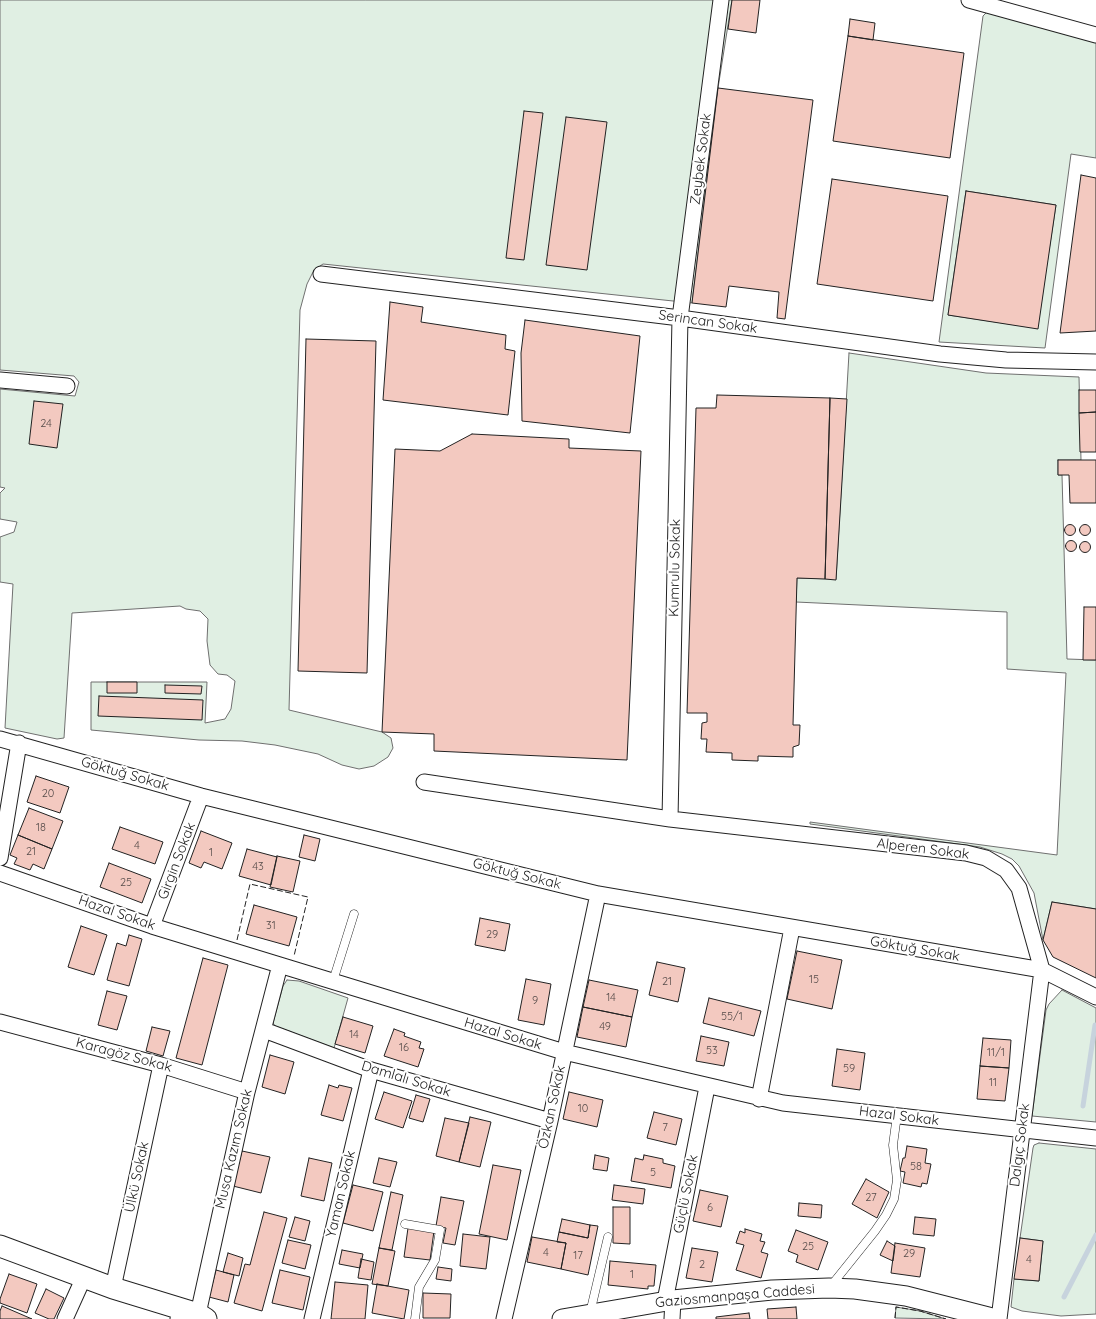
<!DOCTYPE html>
<meta charset="utf-8">
<style>
body{margin:0}
canvas{display:block;background:#fff}
</style>
<canvas width="1096" height="1319"></canvas>
<script>
const ctx = document.querySelector('canvas').getContext('2d');
ctx.lineJoin = 'round';
function fill(path, color) { ctx.fillStyle = color; ctx.fill(path, 'evenodd'); }
const poly = rows => new Path2D(rows.map(r => 'M' + r).join(''));
function strokePath(path, color, width, dash) { ctx.strokeStyle = color; ctx.lineWidth = width; ctx.lineCap = dash ? 'butt' : 'round'; ctx.setLineDash(dash || []); ctx.stroke(path); }
function drawText(font, color, halo, rows, align = 'center') {
  ctx.font = font + ' Quicksand,sans-serif'; ctx.lineWidth = 4; ctx.setLineDash([]); ctx.textBaseline = 'middle'; ctx.strokeStyle = halo; ctx.fillStyle = color; for (const [text, x, y, turn = 0] of rows) {
    ctx.save(); ctx.translate(x, y); ctx.rotate((+turn || 0) * Math.PI / 180); ctx.textAlign = isNaN(turn) ? turn : align; if (halo) ctx.strokeText(text, 0, 0); ctx.fillText(text, 0, 0); ctx.restore();
  }
}
const green = poly([
 [0,0,732,0,718,88,692,303,323,264,314,270,307,284,300,310,289,710,382,732,391,738,393,748,388,757,374,766,359,769,342,765,318,754,275,745,242,741,199,740,91,730,91,682,207,682,205,723,225,719,231,709,235,681,227,675,218,674,210,665,207,641,208,619,200,611,186,609,180,606,72,613,64,738,57,739,5,728,13,584,0,582,0,537,14,532,17,522,0,519,0,493,5,488,0,487,0,389,75,396,79,382,74,376,0,370,0,0],
 [987,12,1096,41,1096,158,1071,154,1045,348,939,342,983,16,987,12],
 [966,191,1056,205,1037,328,948,315,966,191],
 [849,353,986,373,1079,377,1081,460,1058,460,1058,475,1062,475,1067,659,1096,660,1096,909,1052,902,1043,940,1034,893,1019,866,1012,859,1002,854,980,847,810,824,810,822,1057,855,1066,673,1007,669,1007,612,796,602,797,578,836,579,849,353],
 [287,980,299,981,348,998,334,1048,275,1026,273,1023,283,986,287,980],
 [1062,990,1096,1008,1096,1122,1032,1116,1046,1010,1049,1004,1062,990],
 [1039,1143,1096,1149,1096,1314,1061,1316,1022,1311,1011,1307,1014,1279,1039,1281,1043,1241,1020,1238,1033,1148,1034,1145,1039,1143],
 [896,1307,920,1311,946,1319,895,1318,896,1307]
]);
const stream = poly([
 [1083,1106,1095,1025],
 [1064,1297,1096,1235]
]);
const building = poly([
 [732,0,760,0,756,33,728,29,732,0],
 [850,19,875,23,873,40,848,36,850,19],
 [848,36,964,53,950,158,833,141,848,36],
 [718,88,813,100,785,319,777,318,779,292,729,286,726,307,692,303,718,88],
 [524,111,543,113,524,260,506,258,524,111],
 [566,117,607,122,587,270,546,265,566,117],
 [1081,175,1096,178,1096,331,1060,333,1081,175],
 [832,179,948,196,933,301,817,284,832,179],
 [966,191,1056,205,1038,329,948,315,966,191],
 [390,302,423,307,421,322,506,335,505,349,515,351,508,415,383,400,390,302],
 [525,320,640,336,630,433,522,421,521,353,525,320],
 [306,339,376,341,367,673,298,671,306,339],
 [1079,390,1096,390,1096,412,1079,413,1079,390],
 [717,395,830,398,825,579,797,578,793,725,800,725,799,745,793,747,793,757,758,756,758,761,732,760,732,753,706,752,707,739,701,739,702,723,707,722,707,713,687,713,696,408,716,408,717,395],
 [830,398,847,399,836,580,825,579,830,398],
 [34,401,63,404,57,448,29,444,34,401],
 [1096,412,1096,452,1080,452,1079,413,1096,412],
 [472,434,569,439,569,448,641,451,627,760,434,751,434,734,382,732,395,449,440,451,472,434],
 [1058,460,1096,460,1096,503,1070,503,1069,475,1058,475,1058,460],
 '1079.5 530a5.5 5.5 0 1 1 11 0a5.5 5.5 0 1 1-11 0Z',
 '1064.5 530a5.5 5.5 0 1 1 11 0a5.5 5.5 0 1 1-11 0Z',
 '1065.5 546a5.5 5.5 0 1 1 11 0a5.5 5.5 0 1 1-11 0Z',
 '1079.5 547a5.5 5.5 0 1 1 11 0a5.5 5.5 0 1 1-11 0Z',
 [1084,607,1096,607,1096,660,1083,660,1084,607],
 [107,682,137,682,137,693,107,693,107,682],
 [165,685,202,686,201,694,165,693,165,685],
 [99,696,203,700,202,720,98,716,99,696],
 [36,776,69,787,60,813,27,802,36,776],
 [29,808,63,821,52,849,18,835,29,808],
 [120,827,163,842,155,864,112,849,120,827],
 [201,831,232,843,222,869,204,862,201,868,189,863,201,831],
 [18,835,52,849,44,869,33,864,30,870,14,864,17,858,10,855,18,835],
 [304,835,320,839,315,861,299,857,304,835],
 [247,849,277,857,271,885,239,876,247,849],
 [277,856,300,861,293,892,270,887,277,856],
 [109,863,151,879,142,903,100,887,109,863],
 [1052,902,1096,909,1096,978,1053,957,1043,940,1052,902],
 [254,905,297,917,289,946,246,934,254,905],
 [480,918,510,924,505,951,475,945,480,918],
 [81,926,107,935,94,975,68,967,81,926],
 [129,935,142,939,129,986,107,980,117,943,126,946,129,935],
 [797,951,842,960,832,1009,787,999,797,951],
 [203,958,228,965,202,1065,176,1058,203,958],
 [657,962,685,968,678,1002,649,995,657,962],
 [526,979,551,984,544,1025,518,1020,526,979],
 [589,980,638,990,632,1017,583,1007,589,980],
 [107,991,127,996,117,1030,98,1025,107,991],
 [709,998,761,1011,754,1036,703,1023,709,998],
 [583,1007,632,1017,626,1047,577,1037,583,1007],
 [343,1017,373,1026,365,1053,335,1044,343,1017],
 [152,1027,170,1031,163,1056,146,1051,152,1027],
 [394,1029,405,1033,404,1036,421,1042,419,1048,424,1049,418,1067,384,1056,394,1029],
 [701,1036,729,1042,724,1066,696,1061,701,1036],
 [983,1038,1011,1040,1009,1068,980,1066,983,1038],
 [837,1049,865,1053,860,1090,832,1086,837,1049],
 [270,1055,294,1062,285,1094,262,1087,270,1055],
 [980,1066,1009,1068,1005,1101,977,1099,980,1066],
 [329,1085,338,1088,339,1085,352,1088,343,1121,321,1115,329,1085],
 [384,1092,412,1101,403,1128,375,1119,384,1092],
 [569,1092,603,1100,597,1127,563,1119,569,1092],
 [416,1095,430,1099,423,1122,409,1118,416,1095],
 [654,1112,682,1119,676,1145,647,1138,654,1112],
 [470,1117,491,1122,480,1167,459,1162,470,1117],
 [445,1118,469,1123,459,1162,436,1156,445,1118],
 [907,1146,927,1149,925,1163,931,1164,927,1184,922,1183,921,1187,903,1183,905,1172,900,1171,903,1158,905,1158,907,1146],
 [242,1151,270,1157,261,1193,233,1186,242,1151],
 [595,1155,609,1158,607,1171,593,1169,595,1155],
 [644,1155,663,1159,663,1163,675,1166,671,1188,631,1181,635,1158,643,1160,644,1155],
 [309,1158,332,1163,324,1201,301,1196,309,1158],
 [379,1158,397,1162,390,1187,373,1183,379,1158],
 [493,1165,521,1170,507,1240,479,1234,493,1165],
 [866,1179,889,1192,877,1218,852,1204,866,1179],
 [353,1185,383,1192,373,1231,343,1223,353,1185],
 [614,1185,645,1189,643,1204,612,1200,614,1185],
 [700,1190,728,1196,721,1227,693,1221,700,1190],
 [391,1192,403,1195,392,1250,379,1248,391,1192],
 [441,1197,464,1201,455,1245,443,1243,446,1228,436,1226,441,1197],
 [799,1203,822,1205,821,1218,798,1216,799,1203],
 [613,1207,630,1207,630,1244,613,1243,613,1207],
 [264,1212,287,1218,262,1311,234,1303,245,1264,250,1265,264,1212],
 [295,1217,310,1221,305,1241,289,1237,295,1217],
 [915,1217,936,1219,934,1236,913,1234,915,1217],
 [562,1219,590,1225,588,1238,559,1232,562,1219],
 [590,1225,598,1226,588,1275,561,1269,566,1243,557,1242,559,1232,588,1238,590,1225],
 [408,1228,434,1231,430,1260,404,1257,408,1228],
 [745,1229,762,1234,760,1241,765,1242,761,1252,768,1254,761,1278,736,1270,744,1245,736,1243,740,1231,745,1233,745,1229],
 [796,1230,828,1242,818,1270,796,1262,798,1255,788,1251,796,1230],
 [463,1234,490,1237,486,1269,460,1266,463,1234],
 [532,1237,566,1243,561,1269,527,1262,532,1237],
 [1020,1238,1043,1241,1039,1281,1014,1279,1020,1238],
 [288,1240,311,1245,305,1269,282,1263,288,1240],
 [887,1241,895,1246,893,1261,880,1255,887,1241],
 [895,1243,925,1248,920,1277,891,1273,895,1243],
 [379,1248,395,1251,388,1286,372,1284,379,1248],
 [692,1248,718,1252,712,1282,686,1278,692,1248],
 [342,1250,363,1254,360,1268,339,1264,342,1250],
 [228,1253,243,1258,239,1276,223,1272,228,1253],
 [361,1259,374,1262,371,1280,358,1278,361,1259],
 [610,1261,656,1265,654,1286,648,1286,648,1289,608,1285,610,1261],
 [438,1267,452,1269,451,1281,436,1279,438,1267],
 [216,1270,234,1275,228,1302,209,1297,216,1270],
 [280,1270,310,1277,303,1310,272,1303,280,1270],
 [9,1274,37,1284,27,1313,0,1303,0,1299,9,1274],
 [335,1282,368,1285,365,1319,331,1319,335,1282],
 [377,1284,409,1290,404,1319,372,1313,377,1284],
 [46,1289,64,1298,54,1319,49,1319,35,1313,46,1289],
 [423,1293,451,1294,450,1318,423,1318,423,1293],
 [2,1306,32,1319,0,1319,0,1311,2,1306],
 [796,1307,797,1319,768,1319,767,1309,796,1307],
 [749,1313,750,1319,716,1319,716,1317,749,1313]
]);
const service = poly([
 [333,981,354,914],
 [405,1224,440,1230,435,1260,419,1287,415,1319],
 [830,1287,875,1231,886,1215,894,1199,897,1180,893,1145,897,1115],
 [590,1313,608,1237]
]);
const minor = poly([
 [969,0,1096,35],
 [321,274,680,318,940,354,1006,360,1096,362],
 [0,380,67,386],
 [0,739,201,796,598,894,1042,970,1096,997],
 [424,782,670,819,966,853,986,858,1006,870,1019,888,1042,970,999,1319],
 [670,819,680,318,721,0],
 [0,858,19,743],
 [0,873,152,926,564,1052,783,1103,1096,1138],
 [152,926,201,796],
 [0,1022,161,1065,247,1092],
 [264,1030,371,1070,550,1121],
 [759,1099,792,928],
 [113,1288,161,1065],
 [665,1301,707,1087],
 [65,1319,84,1277],
 [178,1319,198,1314,247,1092,280,965],
 [312,1319,371,1070],
 [504,1319,550,1121,598,894],
 [672,1319,673,1300]
]);
const tertiary = poly([
 [562,1319,673,1300,772,1290,829,1288,855,1289,906,1296,996,1319]
]);
const secondary = poly([
 [0,1246,113,1288,198,1314,206,1319]
]);
const fence = poly([
 [237,940,250,884,308,897,294,956],
 [895,1318,896,1307,920,1311,946,1319]
]);
const numberNames = [
 ["24",46,424],
 ["20",48,794],
 ["18",41,828],
 ["4",137,846],
 ["21",31,852],
 ["1",211,853],
 ["43",258,867],
 ["25",126,883],
 ["31",271,926],
 ["29",492,935],
 ["15",814,980],
 ["21",667,982],
 ["14",611,998],
 ["9",535,1001],
 ["55/1",732,1017],
 ["49",605,1027],
 ["14",354,1035],
 ["16",404,1048],
 ["53",712,1051],
 ["11/1",996,1053],
 ["59",849,1069],
 ["11",993,1083],
 ["10",583,1109],
 ["7",665,1128],
 ["58",916,1167],
 ["5",653,1173],
 ["27",871,1198],
 ["6",710,1208],
 ["25",808,1247],
 ["4",546,1253],
 ["29",909,1254],
 ["17",578,1256],
 ["4",1029,1260],
 ["2",702,1265],
 ["1",632,1275]
];
const streetNames = [
 ["Zeybek Sokak",701,159,-83],
 ["Serincan Sokak",708,322,8],
 ["Kumrulu Sokak",675,568,-89],
 ["Göktuğ Sokak",125,774,16],
 ["Alperen Sokak",923,849,7],
 ["Girgin Sokak",177,861,-69],
 ["Göktuğ Sokak",517,874,14],
 ["Hazal Sokak",117,913,19],
 ["Göktuğ Sokak",915,949,10],
 ["Hazal Sokak",503,1034,17],
 ["Karagöz Sokak",124,1055,15],
 ["Damlalı Sokak",406,1079,17],
 ["Özkan Sokak",552,1107,-78],
 ["Hazal Sokak",899,1116,7],
 ["Dalgıç Sokak",1020,1145,-83],
 ["Musa Kazım Sokak",234,1149,-77],
 ["Ülkü Sokak",137,1177,-78],
 ["Yaman Sokak",341,1194,-77],
 ["Güçlü Sokak",686,1194,-79],
 ["Gaziosmanpaşa Caddesi",735,1296,-5]
];
fill(green, '#e0efe3');
strokePath(green, '#6f6f6f', 1);
strokePath(stream, '#c7d3dd', 5);
fill(building, '#f3c9c0');
strokePath(building, '#222', 1);
strokePath(service, '#222', 9);
strokePath(minor, '#222', 17);
strokePath(tertiary, '#222', 21);
strokePath(secondary, '#222', 23);
strokePath(service, '#fff', 8);
strokePath(minor, '#fff', 15);
strokePath(tertiary, '#fff', 19);
strokePath(secondary, '#fff', 21);
strokePath(fence, '#222', 1, [6, 2.5]);
drawText('11px', '#564c4a', null, numberNames);
drawText('14px', '#222', '#fff', streetNames);
</script>
